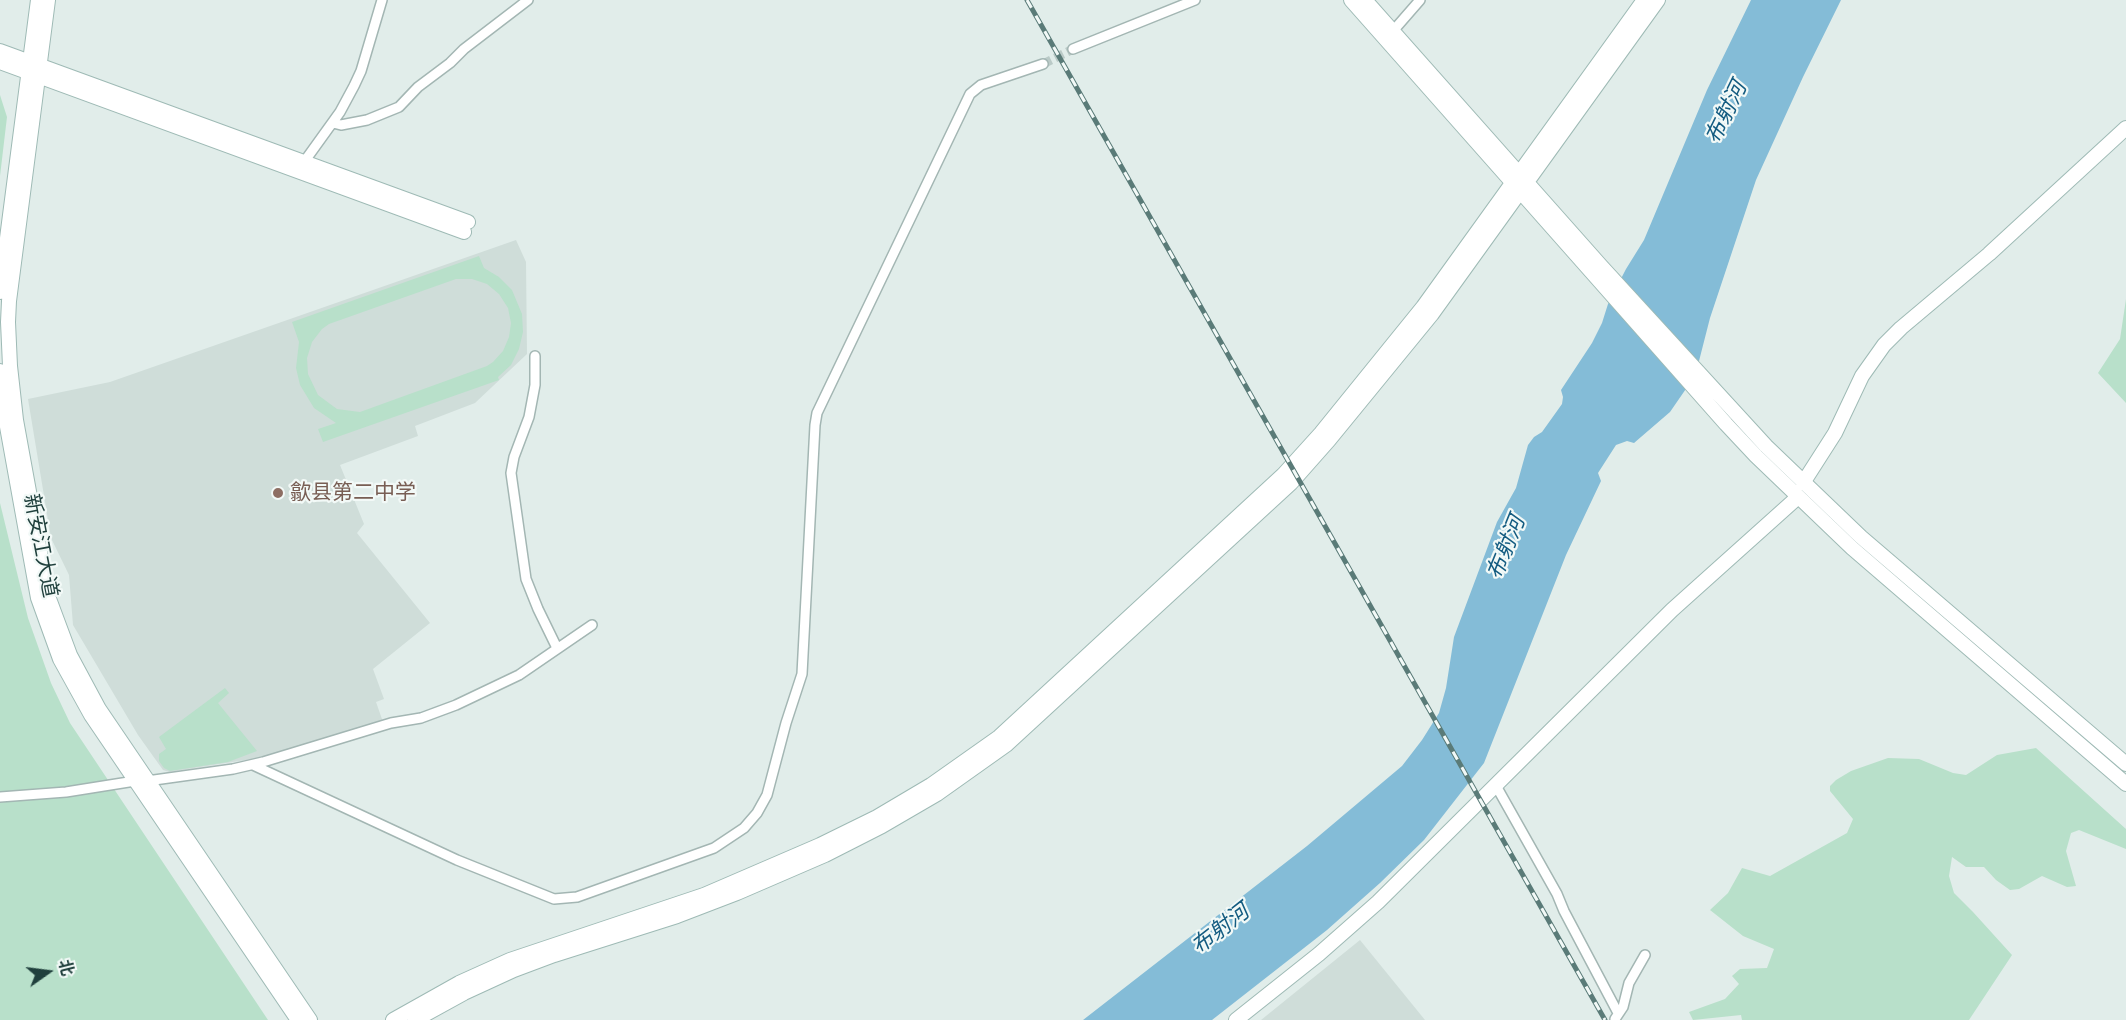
<!DOCTYPE html>
<meta charset="utf-8">
<style>
body{margin:0}
#map{position:relative;width:2126px;height:1020px;overflow:hidden;background:#e1edea;font-family:"DM Sans","Noto Sans SC",sans-serif}
canvas{display:block}
.north{position:absolute;left:18px;top:942px;width:60px;height:60px;-webkit-text-stroke:4px #f2f9f7;paint-order:stroke;rotate:76deg;font-size:16px;font-weight:700;line-height:24px;text-align:center;color:#20403d}
.north::after{content:'';display:block;margin:auto;width:21px;height:27px;background:#20403d;clip-path:polygon(50% 0,100% 100%,50% 72%,0 100%)}
</style>
<div id="map">
<canvas width="2126" height="1020"></canvas>
<div class="north">北</div>
</div>
<script>
const ctx = document.querySelector('canvas').getContext('2d');
ctx.lineJoin = 'round';
function fill(path, color) { ctx.fillStyle = color; ctx.fill(path, 'evenodd'); }
const poly = rows => new Path2D(rows.map(r => 'M' + r).join(''));
function strokePath(path, color, width, dash) { ctx.strokeStyle = color; ctx.lineWidth = width; ctx.lineCap = dash ? 'butt' : 'round'; ctx.setLineDash(dash || []); ctx.stroke(path); }
function drawText(font, color, halo, rows, align = 'center') {
  ctx.font = font + ' "DM Sans","Noto Sans SC",sans-serif'; ctx.lineWidth = 4.5; ctx.setLineDash([]); ctx.textBaseline = 'middle'; ctx.strokeStyle = halo; ctx.fillStyle = color; for (const [text, x, y, turn = 0] of rows) {
    ctx.save(); ctx.translate(x, y); ctx.rotate((+turn || 0) * Math.PI / 180); ctx.textAlign = isNaN(turn) ? turn : align; if (halo) ctx.strokeText(text, 0, 0); ctx.fillText(text, 0, 0); ctx.restore();
  }
}
const built = poly([
 [516,240,526,262,527,354,475,403,415,426,418,436,340,465,364,524,357,533,430,623,373,669,384,699,376,702,383,722,271,756,169,772,163,770,138,735,73,625,69,575,51,538,28,399,110,382],
 [1360,940,1425,1020,1261,1020]
]);
const green = poly([
 [0,95,7,117,0,176],
 [479,256,484,268,499,277,512,290,522,314,523,332,519,349,511,365,498,377,499,380,323,442,318,429,336,423,314,408,300,385,296,368,299,342,292,322],
 [456,279,472,279,487,284,499,294,508,308,511,323,509,337,503,351,493,362,487,366,360,412,337,409,318,395,308,374,307,358,312,342,322,329,329,324],
 [2126,299,2126,403,2098,373,2120,339],
 [0,503,28,618,51,683,70,723,268,1020,0,1020],
 [225,688,229,693,218,703,257,751,228,762,170,771,164,768,159,761,159,754,166,749,159,737],
 [2036,748,2126,829,2126,849,2079,830,2071,833,2066,851,2076,886,2067,887,2042,876,2019,889,2010,890,1996,880,1984,867,1966,867,1952,857,1949,876,1954,893,1973,912,2012,955,1969,1020,1742,1020,1741,1015,1693,1020,1689,1012,1725,999,1739,984,1732,976,1740,969,1767,968,1774,949,1743,936,1710,910,1728,893,1742,868,1770,876,1847,833,1853,819,1830,791,1830,786,1836,780,1851,771,1888,758,1919,759,1953,773,1966,775,1997,755]
]);
const water = poly([
 [1751,0,1841,0,1803,77,1756,180,1710,318,1699,361,1690,383,1670,412,1634,443,1627,441,1616,445,1598,473,1601,481,1566,555,1484,763,1424,840,1380,883,1327,930,1212,1020,1083,1020,1307,846,1402,766,1422,740,1439,713,1446,688,1454,637,1497,522,1516,488,1528,445,1534,437,1542,432,1562,404,1563,397,1561,390,1592,343,1602,323,1608,304,1626,269,1644,240,1707,90]
]);
const streetTunnel = poly([
 [1043,64,1073,49]
]);
const street = poly([
 [1393,31,1420,0],
 [1073,49,1195,0],
 [333,123,341,125,367,120,399,107,418,87,450,63,464,49,528,0],
 [304,162,340,112,354,86,361,71,382,0],
 [535,356,535,385,529,417,514,457,511,473,526,579,538,609,557,648],
 [253,765,457,860,554,899,577,897,714,848,744,828,757,813,767,795,786,723,802,674,815,425,817,413,970,94,981,85,1043,64],
 [147,781,233,769,263,762,391,723,421,718,456,705,519,675,592,625],
 [1495,784,1557,894,1564,911,1618,1013],
 [0,797,66,792,135,781],
 [1615,1019,1623,1007,1629,983,1645,955]
]);
const secondary = poly([
 [48,0,9,301,8,322,10,366,16,420,48,596,70,655,99,709,310,1020],
 [1351,0,1726,424,1756,456,1852,548,2126,784],
 [1365,0,1601,266,1766,446,1861,537,2126,764],
 [0,51,468,222],
 [0,62,464,232],
 [0,292,38,0],
 [0,371,6,421,38,598,60,659,91,715,298,1020],
 [1803,483,1835,433,1862,376,1884,345,1901,328,1989,254,2126,128],
 [393,1020,459,983,510,960,704,895,820,845,877,817,931,785,999,737,1283,475,1321,433,1423,307,1644,0],
 [415,1020,464,993,514,970,554,955,677,916,737,893,825,855,882,826,937,794,1006,745,1291,483,1329,440,1432,314,1658,0],
 [1236,1020,1319,954,1378,902,1672,610,1798,497]
]);
const rail = poly([
 [1027,0,1605,1020]
]);
const markers = [
 [278,493,6,"#8d6e63"]
];
const educationNames = [
 ["歙县第二中学",290,493]
];
const streetNames = [
 ["新安江大道",40,546,79]
];
const waterNames = [
 ["布射河",1727,113,-64],
 ["布射河",1507,548,-68],
 ["布射河",1221,930,-38]
];
fill(built, '#cfddd9');
fill(green, '#b8e0ca');
fill(water, '#84bcd7');
strokePath(streetTunnel, '#bacac7', 9, [9, 4.5]);
strokePath(street, '#a3b6b3', 12);
strokePath(secondary, '#9ebab5', 16);
strokePath(street, '#fff', 9);
strokePath(secondary, '#fff', 14);
strokePath(rail, '#5a7b78', 5);
strokePath(rail, '#f2f9f7', 3, [9]);
for (const [x, y, r, color] of markers) { const dot = new Path2D(); dot.arc(x, y, r, 0, 2 * Math.PI); ctx.fillStyle = color; ctx.fill(dot); strokePath(dot, '#f2f9f7', 2); }
drawText('21px', '#785e54', '#f2f9f7', educationNames, 'left');
drawText('21px', '#20403d', '#f2f9f7', streetNames);
drawText('italic 22px', '#145c81', '#f2f9f7', waterNames);
</script>
